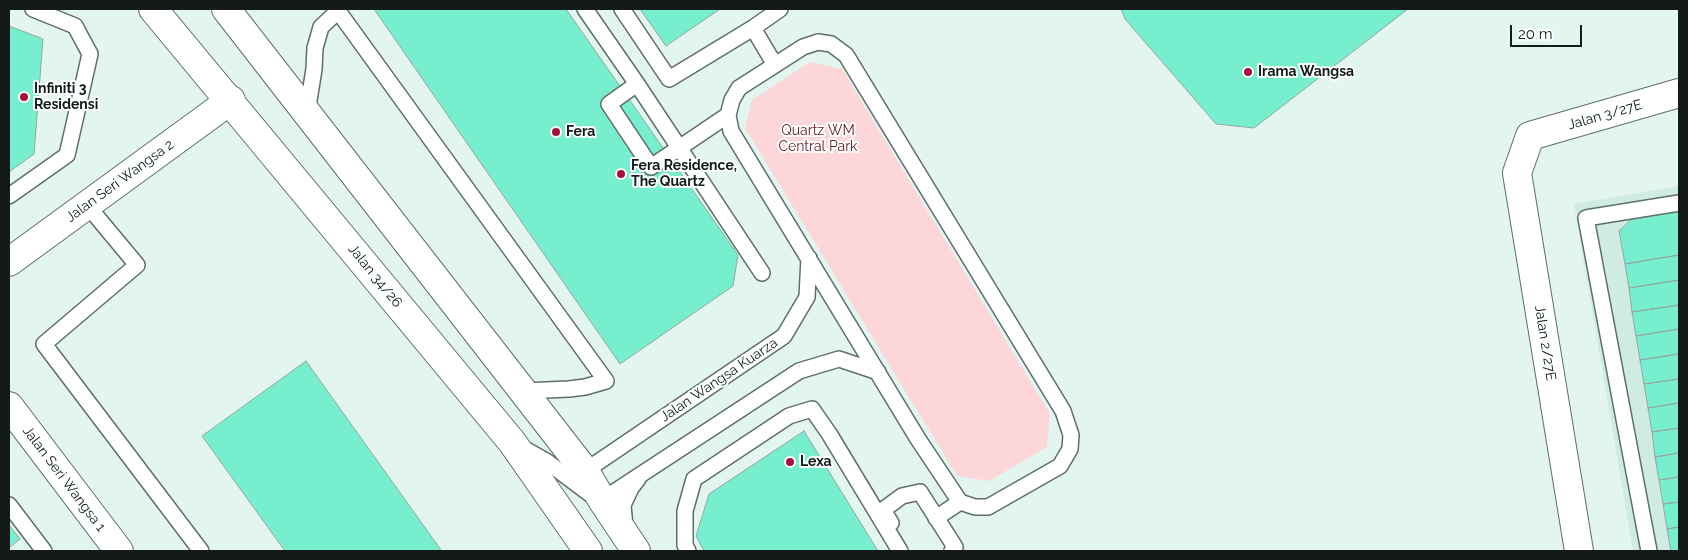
<!DOCTYPE html>
<style>
body{margin:0}
#map{position:relative;width:1688px;height:560px;overflow:hidden;background:#e2f5ef;font-family:Raleway,sans-serif}
canvas{display:block}
.frame{position:absolute;inset:0;border:10px solid #131a18;pointer-events:none}
.scale{position:absolute;left:1510px;top:25px;width:72px;height:22px;box-sizing:border-box;border:2px solid #131a18;border-top:0;padding-left:6px;font-size:15px;line-height:18px;white-space:nowrap;color:#131a18;-webkit-text-stroke:4px #fbfffd;paint-order:stroke}
</style>
<div id="map">
<canvas width="1688" height="560"></canvas>
<div class="frame"></div>
<div class="scale">20 m</div>
</div>
<script>
const ctx = document.querySelector('canvas').getContext('2d');
ctx.lineJoin = 'round';
function fill(path, color) { ctx.fillStyle = color; ctx.fill(path, 'evenodd'); }
const poly = rows => new Path2D(rows.map(r => 'M' + r).join(''));
function strokePath(path, color, width, dash) { ctx.strokeStyle = color; ctx.lineWidth = width; ctx.lineCap = dash ? 'butt' : 'round'; ctx.setLineDash(dash || []); ctx.stroke(path); }
function drawText(font, color, halo, rows, align = 'center') {
  ctx.font = font + ' Raleway,sans-serif'; ctx.lineWidth = 4; ctx.setLineDash([]); ctx.textBaseline = 'middle'; ctx.strokeStyle = halo; ctx.fillStyle = color; for (const [text, x, y, turn = 0] of rows) {
    ctx.save(); ctx.translate(x, y); ctx.rotate((+turn || 0) * Math.PI / 180); ctx.textAlign = isNaN(turn) ? turn : align; if (halo) ctx.strokeText(text, 0, 0); ctx.fillText(text, 0, 0); ctx.restore();
  }
}
const built = poly([
 [1679,186,1679,551,1633,551,1574,204]
]);
const green = poly([
 [810,62,842,69,1050,414,1047,447,989,481,957,476,745,128,752,100]
]);
const building = poly([
 [374,9,566,9,738,255,733,286,620,364,374,9],
 [640,9,720,9,666,46,640,9],
 [1121,9,1408,9,1254,128,1216,124,1125,19,1121,9],
 [9,26,43,39,34,154,9,172,9,26],
 [1679,207,1679,255,1625,264,1619,231,1643,209,1679,207],
 [1679,255,1679,280,1629,288,1625,264,1679,255],
 [1679,280,1679,305,1632,312,1629,288,1679,280],
 [1679,305,1679,329,1636,336,1632,312,1679,305],
 [1679,329,1679,354,1640,360,1636,336,1679,329],
 [1679,354,1679,379,1644,384,1640,360,1679,354],
 [306,361,441,550,440,551,285,551,202,436,306,361],
 [1679,379,1679,403,1648,408,1644,384,1679,379],
 [1679,403,1679,428,1652,432,1648,408,1679,403],
 [1679,428,1679,453,1655,457,1652,432,1679,428],
 [804,431,878,551,704,551,696,536,709,494,804,431],
 [1679,453,1679,477,1659,480,1655,457,1679,453],
 [1679,477,1679,502,1663,504,1659,480,1679,477],
 [1679,502,1679,527,1667,529,1663,504,1679,502],
 [9,525,20,539,9,548,9,525],
 [1679,527,1679,551,1671,551,1667,529,1679,527]
]);
const lane = poly([
 [585,9,637,84,762,273],
 [622,9,669,79,753,28,780,9],
 [753,28,775,65],
 [818,42,831,44,846,55,1063,411,1071,435,1070,449,1060,466,988,507,975,507,960,502,918,439,731,131,728,115,732,100,739,88,803,47,818,42],
 [637,84,609,104,651,167,728,115],
 [307,113,314,69,315,48,321,27,338,11,606,381,585,387,569,389,523,391],
 [9,196,67,155,90,54,75,26,33,9],
 [87,205,137,265,44,344,201,551],
 [523,448,546,461,590,494,602,500,799,371,839,359,878,372],
 [585,471,784,336,807,297,809,258],
 [9,505,44,551],
 [936,518,960,502],
 [891,523,883,510,902,496,920,492,955,547,952,551],
 [625,527,623,505,631,488,638,479],
 [688,551,685,545,685,511,694,479,789,416,812,409,830,435,900,551],
 [1649,551,1586,218,1679,203]
]);
const street = poly([
 [9,262,231,100],
 [9,406,119,551],
 [1579,551,1517,173,1530,136,1679,93]
]);
const secondary = poly([
 [153,9,512,442,588,551],
 [226,9,585,471,602,500,636,551]
]);
const markers = [
 [1248,72,5,"#a70e3c"],
 [24,97,5,"#a70e3c"],
 [556,132,5,"#a70e3c"],
 [621,174,5,"#a70e3c"],
 [790,462,5,"#a70e3c"]
];
const poiNames = [
 ["Irama Wangsa",1258,72],
 ["Infiniti 3",34,89],
 ["Residensi",34,105],
 ["Fera",566,132],
 ["Fera Residence,",631,166],
 ["The Quartz",631,182],
 ["Lexa",800,462]
];
const streetNames = [
 ["Jalan 3/27E",1605,115,-16],
 ["Jalan Seri Wangsa 2",120,181,-36],
 ["Jalan 34/26",375,276,51],
 ["Jalan 2/27E",1545,343,81],
 ["Jalan Wangsa Kuarza",719,380,-34],
 ["Jalan Seri Wangsa 1",64,479,53]
];
const parkNames = [
 ["Quartz WM",818,131],
 ["Central Park",818,147]
];
fill(built, '#d0ece2');
fill(green, '#fdd6d9');
fill(building, '#77eece');
strokePath(building, '#95a7a1', 1);
strokePath(lane, '#5e6f69', 18);
strokePath(street, '#5e6f69', 30);
strokePath(secondary, '#5e6f69', 30);
strokePath(lane, '#fff', 15);
strokePath(street, '#fff', 28);
strokePath(secondary, '#fff', 28);
for (const [x, y, r, color] of markers) { const dot = new Path2D(); dot.arc(x, y, r, 0, 2 * Math.PI); ctx.fillStyle = color; ctx.fill(dot); strokePath(dot, '#fbfffd', 2); }
drawText('bold 14px', '#131a18', '#fbfffd', poiNames, 'left');
drawText('14px', '#131a18', '#fbfffd', streetNames);
drawText('14px', '#6b1628', '#fbfffd', parkNames);
</script>
